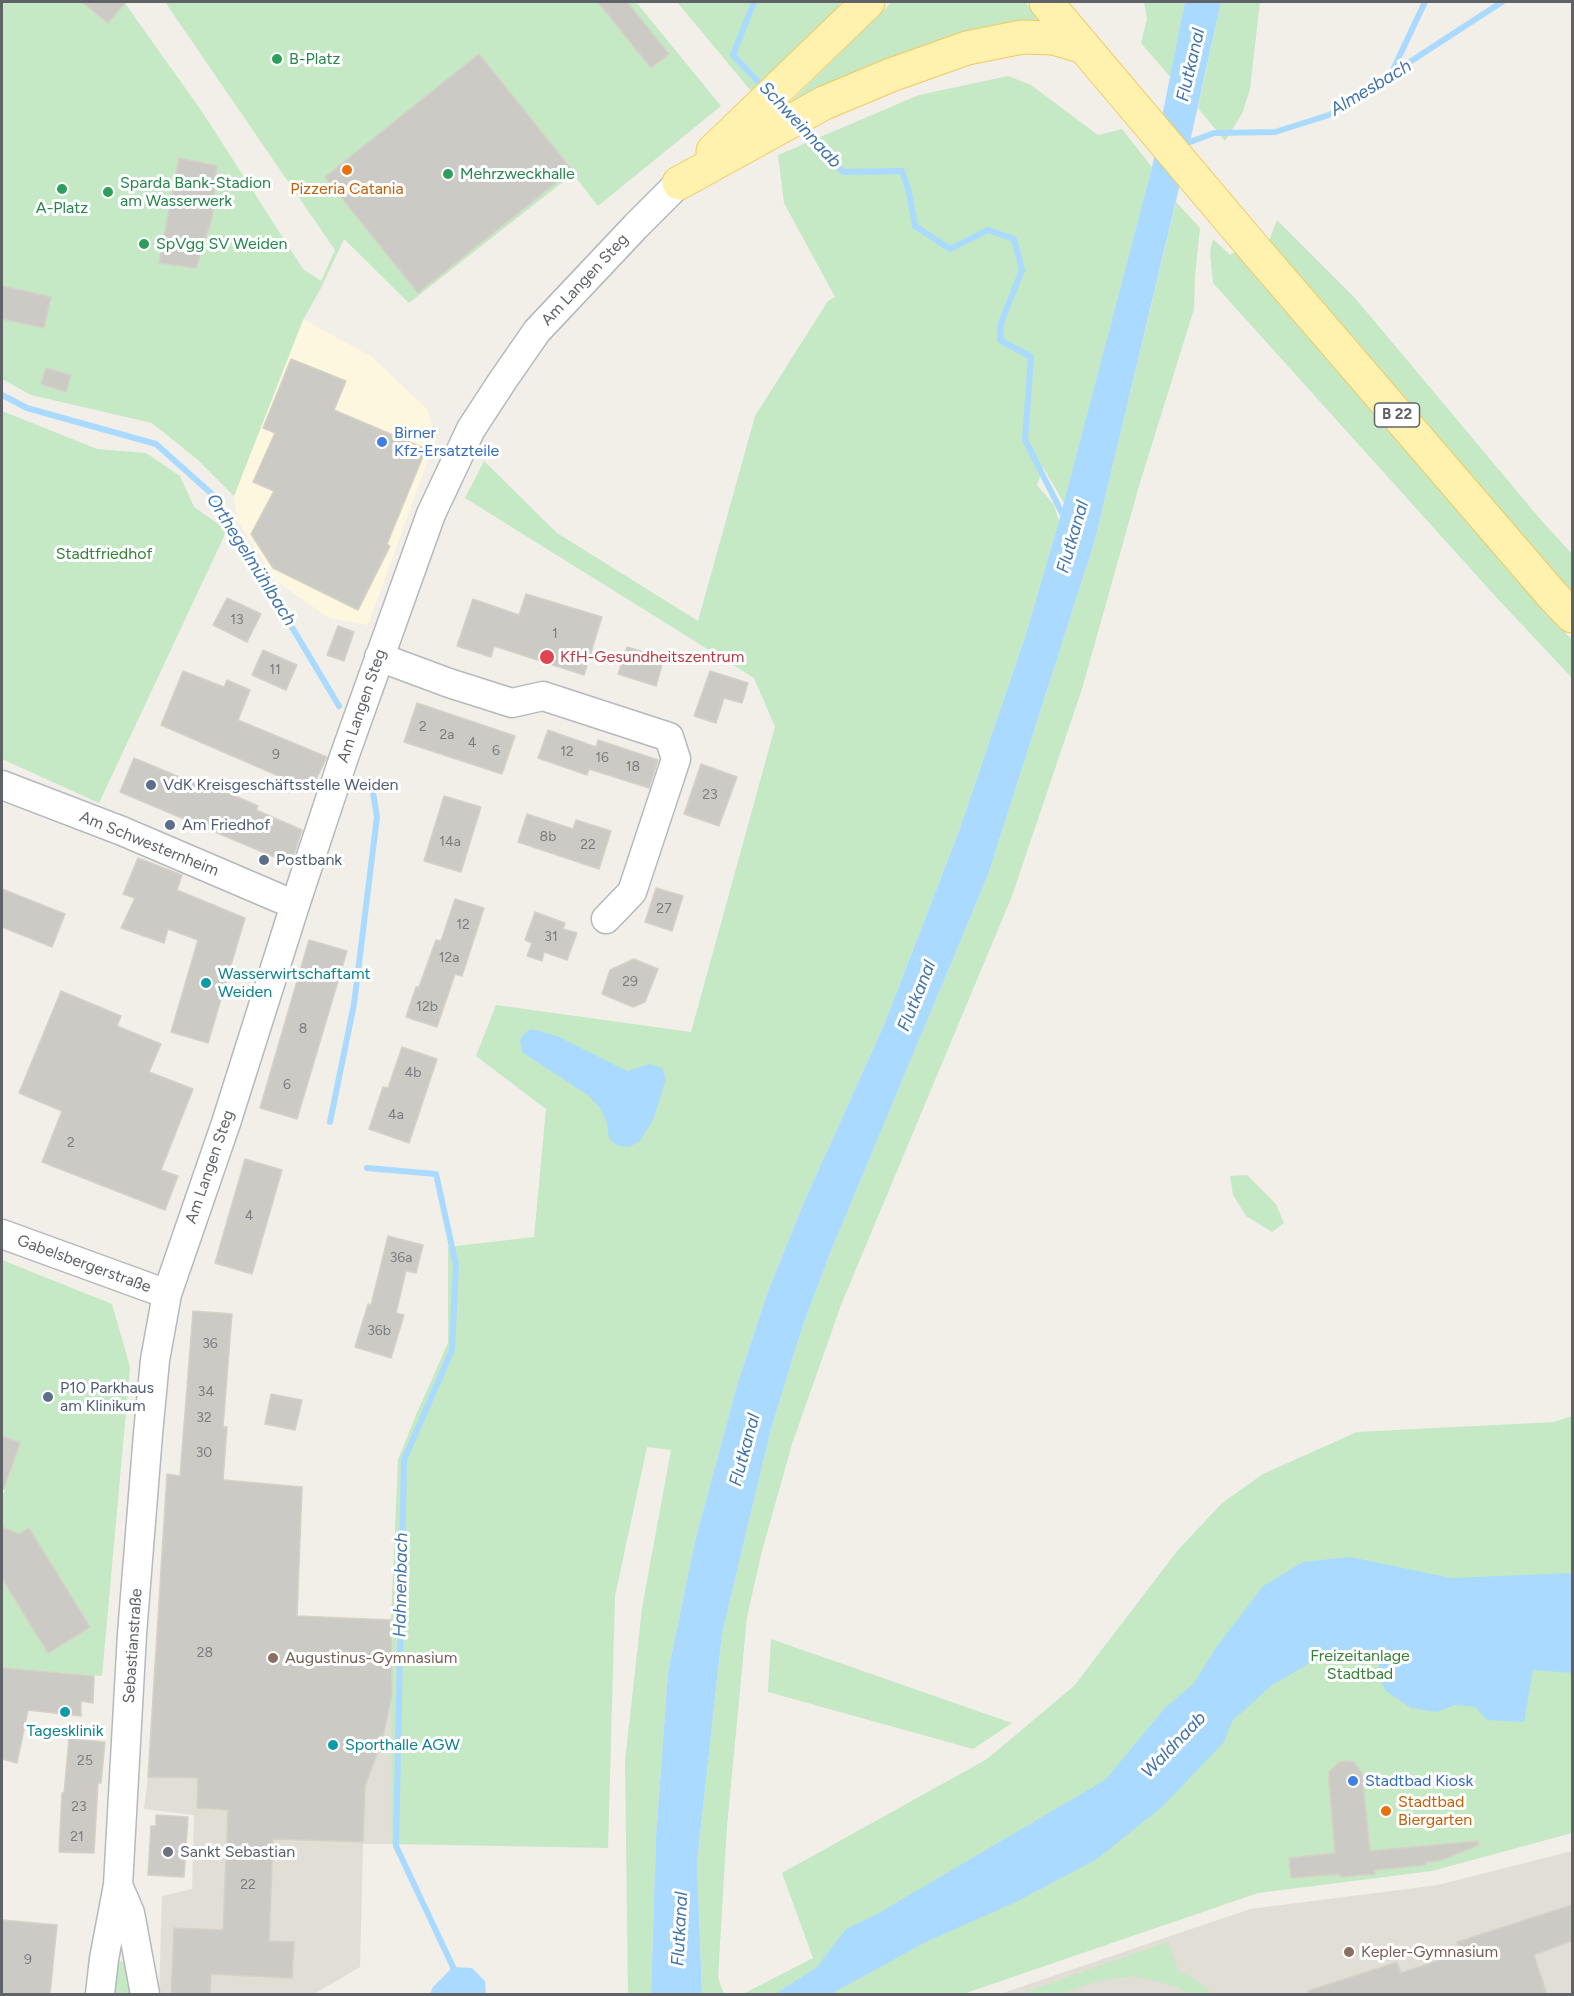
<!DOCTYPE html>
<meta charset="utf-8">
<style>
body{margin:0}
#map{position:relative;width:1574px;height:1996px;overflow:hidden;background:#f1efe8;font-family:Figtree,sans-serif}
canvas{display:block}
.frame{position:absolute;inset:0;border:3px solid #5f6368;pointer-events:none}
</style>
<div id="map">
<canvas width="1574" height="1996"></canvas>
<div class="frame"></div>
</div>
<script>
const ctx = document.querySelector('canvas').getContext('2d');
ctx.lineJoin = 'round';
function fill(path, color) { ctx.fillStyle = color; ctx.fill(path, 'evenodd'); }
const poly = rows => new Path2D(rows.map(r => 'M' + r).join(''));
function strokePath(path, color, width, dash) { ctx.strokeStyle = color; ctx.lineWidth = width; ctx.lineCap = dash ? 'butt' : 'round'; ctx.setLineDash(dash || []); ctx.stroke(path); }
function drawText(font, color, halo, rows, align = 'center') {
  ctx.font = font + ' Figtree,sans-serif'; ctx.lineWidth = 6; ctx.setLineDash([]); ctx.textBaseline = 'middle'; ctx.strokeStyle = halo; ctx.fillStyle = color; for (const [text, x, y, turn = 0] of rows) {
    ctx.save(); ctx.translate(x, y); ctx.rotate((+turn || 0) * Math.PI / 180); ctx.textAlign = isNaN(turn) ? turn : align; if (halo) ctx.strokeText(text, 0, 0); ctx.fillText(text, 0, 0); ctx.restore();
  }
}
const commercial = poly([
 [303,319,372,357,427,409,436,438,368,625,329,618,275,580,237,520,234,496]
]);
const education = poly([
 [392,1695,392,1844,363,1844,360,1967,314,1994,159,1994,162,1896,192,1889,194,1815,144,1809,148,1777,365,1786,382,1741],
 [1572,1851,1572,1994,1000,1994,1250,1909,1438,1885]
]);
const green = poly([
 [2,2,124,2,203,113,303,269,321,281,335,250,165,2,636,2,721,106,598,206,573,174,409,303,344,239,321,288,303,320,234,496,198,460,152,423,31,395,2,379],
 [677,2,841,2,833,14,751,91],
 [892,2,1025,2,1037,16,1038,19,1037,26,777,115],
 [1144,2,1185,2,1171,78,1141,43,1147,19],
 [1221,2,1260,2,1250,89,1242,114,1225,141,1198,108],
 [1008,76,1031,85,1098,135,1122,129,1152,167,1064,503,1043,467,1037,485,1054,505,1059,521,1026,634,959,831,884,1025,804,1202,768,1291,738,1382,695,1541,668,1672,656,1837,651,1994,628,1994,625,1761,642,1608,671,1450,647,1447,615,1596,608,1848,392,1844,391,1620,398,1460,416,1415,448,1343,448,1247,534,1237,546,1109,476,1056,496,1005,691,1032,775,727,754,678,465,498,484,461,557,533,698,621,755,416,828,301,835,297,784,203,778,155,919,95],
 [1176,202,1200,228,1195,276,1194,309,1139,486,1082,689,1012,896,841,1305,792,1444,762,1551,747,1617,727,1826,718,1978,724,1994,702,1994,697,1863,722,1634,771,1429,802,1328,831,1251,988,875,1095,540],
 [1277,220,1355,298,1541,520,1572,554,1572,596,1268,243],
 [1213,239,1230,255,1235,252,1269,289,1496,555,1572,640,1572,678,1496,597,1213,283,1210,252],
 [2,411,97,449,146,453,180,476,194,507,227,530,99,803,2,759],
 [1247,1175,1276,1204,1284,1223,1272,1232,1246,1216,1233,1195,1230,1176],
 [2,1260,112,1304,130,1367,102,1676,2,1668,2,1578,48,1653,90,1627,29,1529,19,1534,2,1528,2,1529,2,1498,20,1443,2,1436],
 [1572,1416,1572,1833,1432,1871,1258,1893,963,1994,743,1994,813,1958,782,1873,987,1759,1074,1686,1178,1550,1222,1503,1263,1474,1357,1432,1554,1422],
 [771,1639,1012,1723,973,1749,768,1692],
 [1168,1942,1178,1971,1193,1978,1213,1994,1189,1994,1175,1986,1135,1976,1102,1980,1060,1994,1019,1994],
 [115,1961,135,1963,136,1994,111,1994]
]);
const water = poly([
 [1185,2,1221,2,1190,142,1095,540,988,875,831,1251,802,1328,771,1429,722,1634,697,1863,702,1994,651,1994,656,1837,668,1672,695,1541,738,1382,768,1291,804,1202,884,1025,959,831,1026,634,1059,521,1152,167],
 [531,1029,557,1036,627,1071,650,1064,662,1068,666,1078,660,1099,653,1120,640,1141,629,1147,618,1146,609,1139,607,1122,600,1108,589,1096,522,1052,520,1040,526,1032],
 [1350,1557,1451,1578,1572,1573,1572,1673,1533,1670,1524,1722,1487,1720,1475,1707,1455,1705,1436,1712,1411,1708,1386,1691,1379,1677,1379,1663,1382,1652,1351,1649,1313,1661,1271,1686,1232,1721,1224,1742,1163,1806,1097,1859,1018,1901,926,1942,831,1994,775,1994,817,1967,846,1929,877,1914,1105,1780,1165,1708,1194,1683,1215,1649,1263,1586,1303,1562],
 [453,1967,472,1968,485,1981,486,1994,430,1994,433,1987]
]);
const stream = poly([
 [754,2,733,55,763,87],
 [1391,74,1425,2],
 [801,128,843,172,902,171,909,192,915,226,950,249,988,230,1014,239,1022,270,1001,323,1000,340,1031,357,1025,440,1064,517],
 [1190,142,1214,133,1275,132,1329,115,1388,80,1402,67,1502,2],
 [2,395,27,408,156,444,213,495,339,706],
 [330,1122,354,1004,377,817,372,786],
 [367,1168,436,1174,456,1265,452,1350,404,1460,396,1846,453,1967,453,1973]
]);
const building = poly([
 [82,2,126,2,108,23,82,2],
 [598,2,627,2,669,54,651,68,598,2],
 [479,54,572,170,418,293,325,177,479,54],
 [179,158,217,166,212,218,196,268,159,263,179,158],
 [2,286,51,297,44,328,2,319,2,286],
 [291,359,346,381,334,410,426,449,387,544,390,546,358,610,273,568,251,534,274,491,253,482,275,433,263,428,291,359],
 [46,368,71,375,66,392,41,384,46,368],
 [526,594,602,617,584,675,494,646,491,657,457,646,473,599,519,615,526,594],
 [227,598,261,614,247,642,213,625,227,598],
 [338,626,354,632,344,661,327,655,338,626],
 [627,647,664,658,656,686,618,674,627,647],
 [263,650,297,665,286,690,252,675,263,650],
 [183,671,224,687,227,680,250,690,238,720,327,757,311,790,161,725,183,671],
 [710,671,748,683,742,703,724,698,716,723,694,716,710,671],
 [417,703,515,736,502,774,404,742,417,703],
 [548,730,596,747,598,740,658,760,649,788,589,769,587,775,538,758,548,730],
 [134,758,206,788,208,784,258,806,256,810,302,830,291,864,120,792,134,758],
 [701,764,737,777,719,826,684,814,701,764],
 [444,796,481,807,461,872,424,861,444,796],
 [527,814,573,829,576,820,611,831,599,869,518,842,527,814],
 [138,858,182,875,177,890,245,918,208,1043,171,1032,198,940,168,929,164,943,121,928,135,898,123,894,138,858],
 [656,888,683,896,672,931,645,922,656,888],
 [2,889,65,914,52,947,2,927,2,889],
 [455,899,484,908,462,976,455,974,437,1027,406,1017,416,987,419,987,436,940,441,941,455,899],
 [535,912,565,923,563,929,577,933,567,960,544,952,542,961,527,956,532,943,525,940,535,912],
 [309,940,347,951,297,1119,260,1108,309,940],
 [634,959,658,969,645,1002,633,1007,602,994,610,970,634,959],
 [61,991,121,1016,117,1026,161,1044,149,1072,193,1089,161,1170,178,1176,165,1210,42,1162,62,1111,19,1093,61,991],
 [402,1047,437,1059,409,1143,369,1129,383,1087,388,1088,402,1047],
 [245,1159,282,1170,252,1274,215,1263,245,1159],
 [388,1236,423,1245,416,1273,406,1271,396,1313,404,1315,391,1358,355,1347,368,1304,371,1305,388,1236],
 [193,1311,232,1314,223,1427,227,1427,223,1480,302,1487,297,1616,391,1620,392,1695,382,1741,365,1786,363,1842,273,1839,269,1941,294,1942,292,1978,211,1974,210,1995,171,1995,174,1928,223,1930,228,1810,197,1808,198,1778,148,1777,167,1474,180,1476,193,1311],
 [271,1394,302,1400,295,1430,265,1424,271,1394],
 [2,1436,20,1443,4,1489,2,1488,2,1436],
 [2,1527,19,1534,29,1528,90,1627,48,1653,2,1578,2,1527],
 [2,1668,94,1676,93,1703,81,1701,81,1716,28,1710,17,1763,2,1759,2,1668],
 [69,1739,105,1742,101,1783,98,1783,94,1853,59,1852,62,1793,64,1793,69,1739],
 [1346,1761,1354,1762,1362,1774,1370,1851,1478,1841,1479,1845,1439,1861,1426,1862,1426,1865,1374,1870,1375,1874,1340,1877,1340,1874,1291,1878,1289,1858,1335,1853,1329,1782,1329,1772,1339,1762,1346,1761],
 [156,1815,188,1817,184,1877,148,1875,151,1826,156,1826,156,1815],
 [1572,1905,1572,1941,1534,1955,1547,1995,1308,1995,1308,1991,1397,1962,1401,1973,1461,1953,1457,1942,1572,1905],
 [2,1920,57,1925,50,1995,2,1995,2,1920]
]);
const minor = poly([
 [379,657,449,683,512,703,543,696,669,737,676,759,632,892,606,919],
 [2,785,122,831,295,905],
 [2,1234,167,1294],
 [100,1994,104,1959,118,1885],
 [145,1994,130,1913,118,1885,132,1634,148,1434,155,1360,167,1294,226,1123,295,905,344,757,431,514,471,429,503,380,537,331,636,226,679,183]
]);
const major = poly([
 [1046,2,1258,253,1553,596,1572,616],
 [713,151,868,2],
 [679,183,824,103,891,75,967,48,1022,37,1053,38,1084,47]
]);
const markers = [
 [277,59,6,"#2e9e5b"],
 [347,170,6,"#e8710a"],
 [448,174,6,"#2e9e5b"],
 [62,189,6,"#2e9e5b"],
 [108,192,6,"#2e9e5b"],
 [144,244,6,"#2e9e5b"],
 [382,442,6,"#3f7fe0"],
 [547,657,8,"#e0444e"],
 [151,785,6,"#5c6f8a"],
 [170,825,6,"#5c6f8a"],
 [264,860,6,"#5c6f8a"],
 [206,983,6,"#0f9aa8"],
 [48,1397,6,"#5c6f8a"],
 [273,1658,6,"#8d6e63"],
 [65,1712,6,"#0f9aa8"],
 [333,1745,6,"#0f9aa8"],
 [1353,1781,6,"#3f7fe0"],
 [1386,1811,6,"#e8710a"],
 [168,1852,6,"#6b7280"],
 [1349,1952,6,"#8d6e63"]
];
const numberNames = [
 ["13",237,620],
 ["1",555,634],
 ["11",275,670],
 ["2",423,727],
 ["2a",447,735],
 ["4",472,743],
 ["6",496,751],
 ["12",567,752],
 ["9",276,755],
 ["16",602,758],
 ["18",633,767],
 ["23",710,795],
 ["8b",548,837],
 ["14a",450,842],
 ["22",588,845],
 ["27",664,909],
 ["12",463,925],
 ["31",551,937],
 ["12a",449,958],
 ["29",630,982],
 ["12b",427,1007],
 ["8",303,1029],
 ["4b",413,1073],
 ["6",287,1085],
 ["4a",396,1115],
 ["2",71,1143],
 ["4",249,1216],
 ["36a",401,1258],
 ["36b",379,1331],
 ["36",210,1344],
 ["34",206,1392],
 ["32",204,1418],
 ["30",204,1453],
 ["28",205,1653],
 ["25",85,1761],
 ["23",79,1807],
 ["21",77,1837],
 ["22",248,1885],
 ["9",28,1960]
];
const shields = [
 [1397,415,45]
];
const shieldNames = [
 ["B 22",1397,415]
];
const leisureNames = [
 ["B-Platz",289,59],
 ["Mehrzweckhalle",460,174],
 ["Sparda Bank-Stadion",120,183],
 ["am Wasserwerk",120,201],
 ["A-Platz",62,208,"center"],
 ["SpVgg SV Weiden",156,244]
];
const foodNames = [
 ["Pizzeria Catania",347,189],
 ["Stadtbad",1398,1802,"left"],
 ["Biergarten",1398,1820,"left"]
];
const streetNames = [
 ["Am Langen Steg",585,280,-47],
 ["Am Langen Steg",362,706,-71],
 ["Am Schwesternheim",149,844,22],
 ["Am Langen Steg",210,1167,-71],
 ["Gabelsbergerstraße",84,1264,20],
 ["Sebastianstraße",133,1646,-86]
];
const shopNames = [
 ["Birner",394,433],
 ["Kfz-Ersatzteile",394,451],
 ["Stadtbad Kiosk",1365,1781]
];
const parkNames = [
 ["Stadtfriedhof",104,554],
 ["Freizeitanlage",1360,1656],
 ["Stadtbad",1360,1674]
];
const healthNames = [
 ["KfH-Gesundheitszentrum",560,657]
];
const serviceNames = [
 ["VdK Kreisgeschäftsstelle Weiden",163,785],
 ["Am Friedhof",182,825],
 ["Postbank",276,860],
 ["P10 Parkhaus",60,1388],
 ["am Klinikum",60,1406]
];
const cultureNames = [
 ["Wasserwirtschaftamt",218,974],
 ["Weiden",218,992],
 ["Tagesklinik",65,1731,"center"],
 ["Sporthalle AGW",345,1745]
];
const educationNames = [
 ["Augustinus-Gymnasium",285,1658],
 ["Kepler-Gymnasium",1361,1952]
];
const worshipNames = [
 ["Sankt Sebastian",180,1852]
];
const waterNames = [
 ["Flutkanal",1191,65,-77],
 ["Almesbach",1371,88,-31],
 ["Schweinnaab",800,125,47],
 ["Flutkanal",1073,537,-74],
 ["Orthegelmühlbach",251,560,58],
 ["Flutkanal",917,996,-68],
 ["Flutkanal",745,1450,-75],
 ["Hahnenbach",401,1585,-89],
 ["Waldnaab",1174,1745,-46],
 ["Flutkanal",680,1929,-87]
];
fill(commercial, '#fef7e0');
fill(education, '#e1ded6');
fill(green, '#c5e8c5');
fill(water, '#aadaff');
strokePath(stream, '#aadaff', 6);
fill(building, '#cccac5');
strokePath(building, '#d6d1c6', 1.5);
strokePath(minor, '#b5b8bc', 31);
strokePath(major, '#f2c960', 35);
strokePath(minor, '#fff', 28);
strokePath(major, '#fff2af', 33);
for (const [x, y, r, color] of markers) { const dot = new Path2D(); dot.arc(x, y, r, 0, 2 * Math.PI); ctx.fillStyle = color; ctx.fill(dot); strokePath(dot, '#fff', 2); }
drawText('14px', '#7a7d7f', null, numberNames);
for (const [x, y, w] of shields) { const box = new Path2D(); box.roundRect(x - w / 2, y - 12, w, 24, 4.5); ctx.fillStyle = '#fff'; ctx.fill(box); strokePath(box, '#5f6368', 1.5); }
drawText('bold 15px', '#5f6368', null, shieldNames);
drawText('16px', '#27864d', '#fff', leisureNames, 'left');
drawText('16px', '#c56008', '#fff', foodNames);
drawText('16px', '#5f6368', '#fff', streetNames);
drawText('16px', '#366cbe', '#fff', shopNames, 'left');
drawText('16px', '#348238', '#fff', parkNames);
drawText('16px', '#be3a42', '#fff', healthNames, 'left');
drawText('16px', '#4e5e75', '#fff', serviceNames, 'left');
drawText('16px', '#0d838f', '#fff', cultureNames, 'left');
drawText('16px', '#785e54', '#fff', educationNames, 'left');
drawText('16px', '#5b616d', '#fff', worshipNames, 'left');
drawText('italic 18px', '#4174aa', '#fff', waterNames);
</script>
